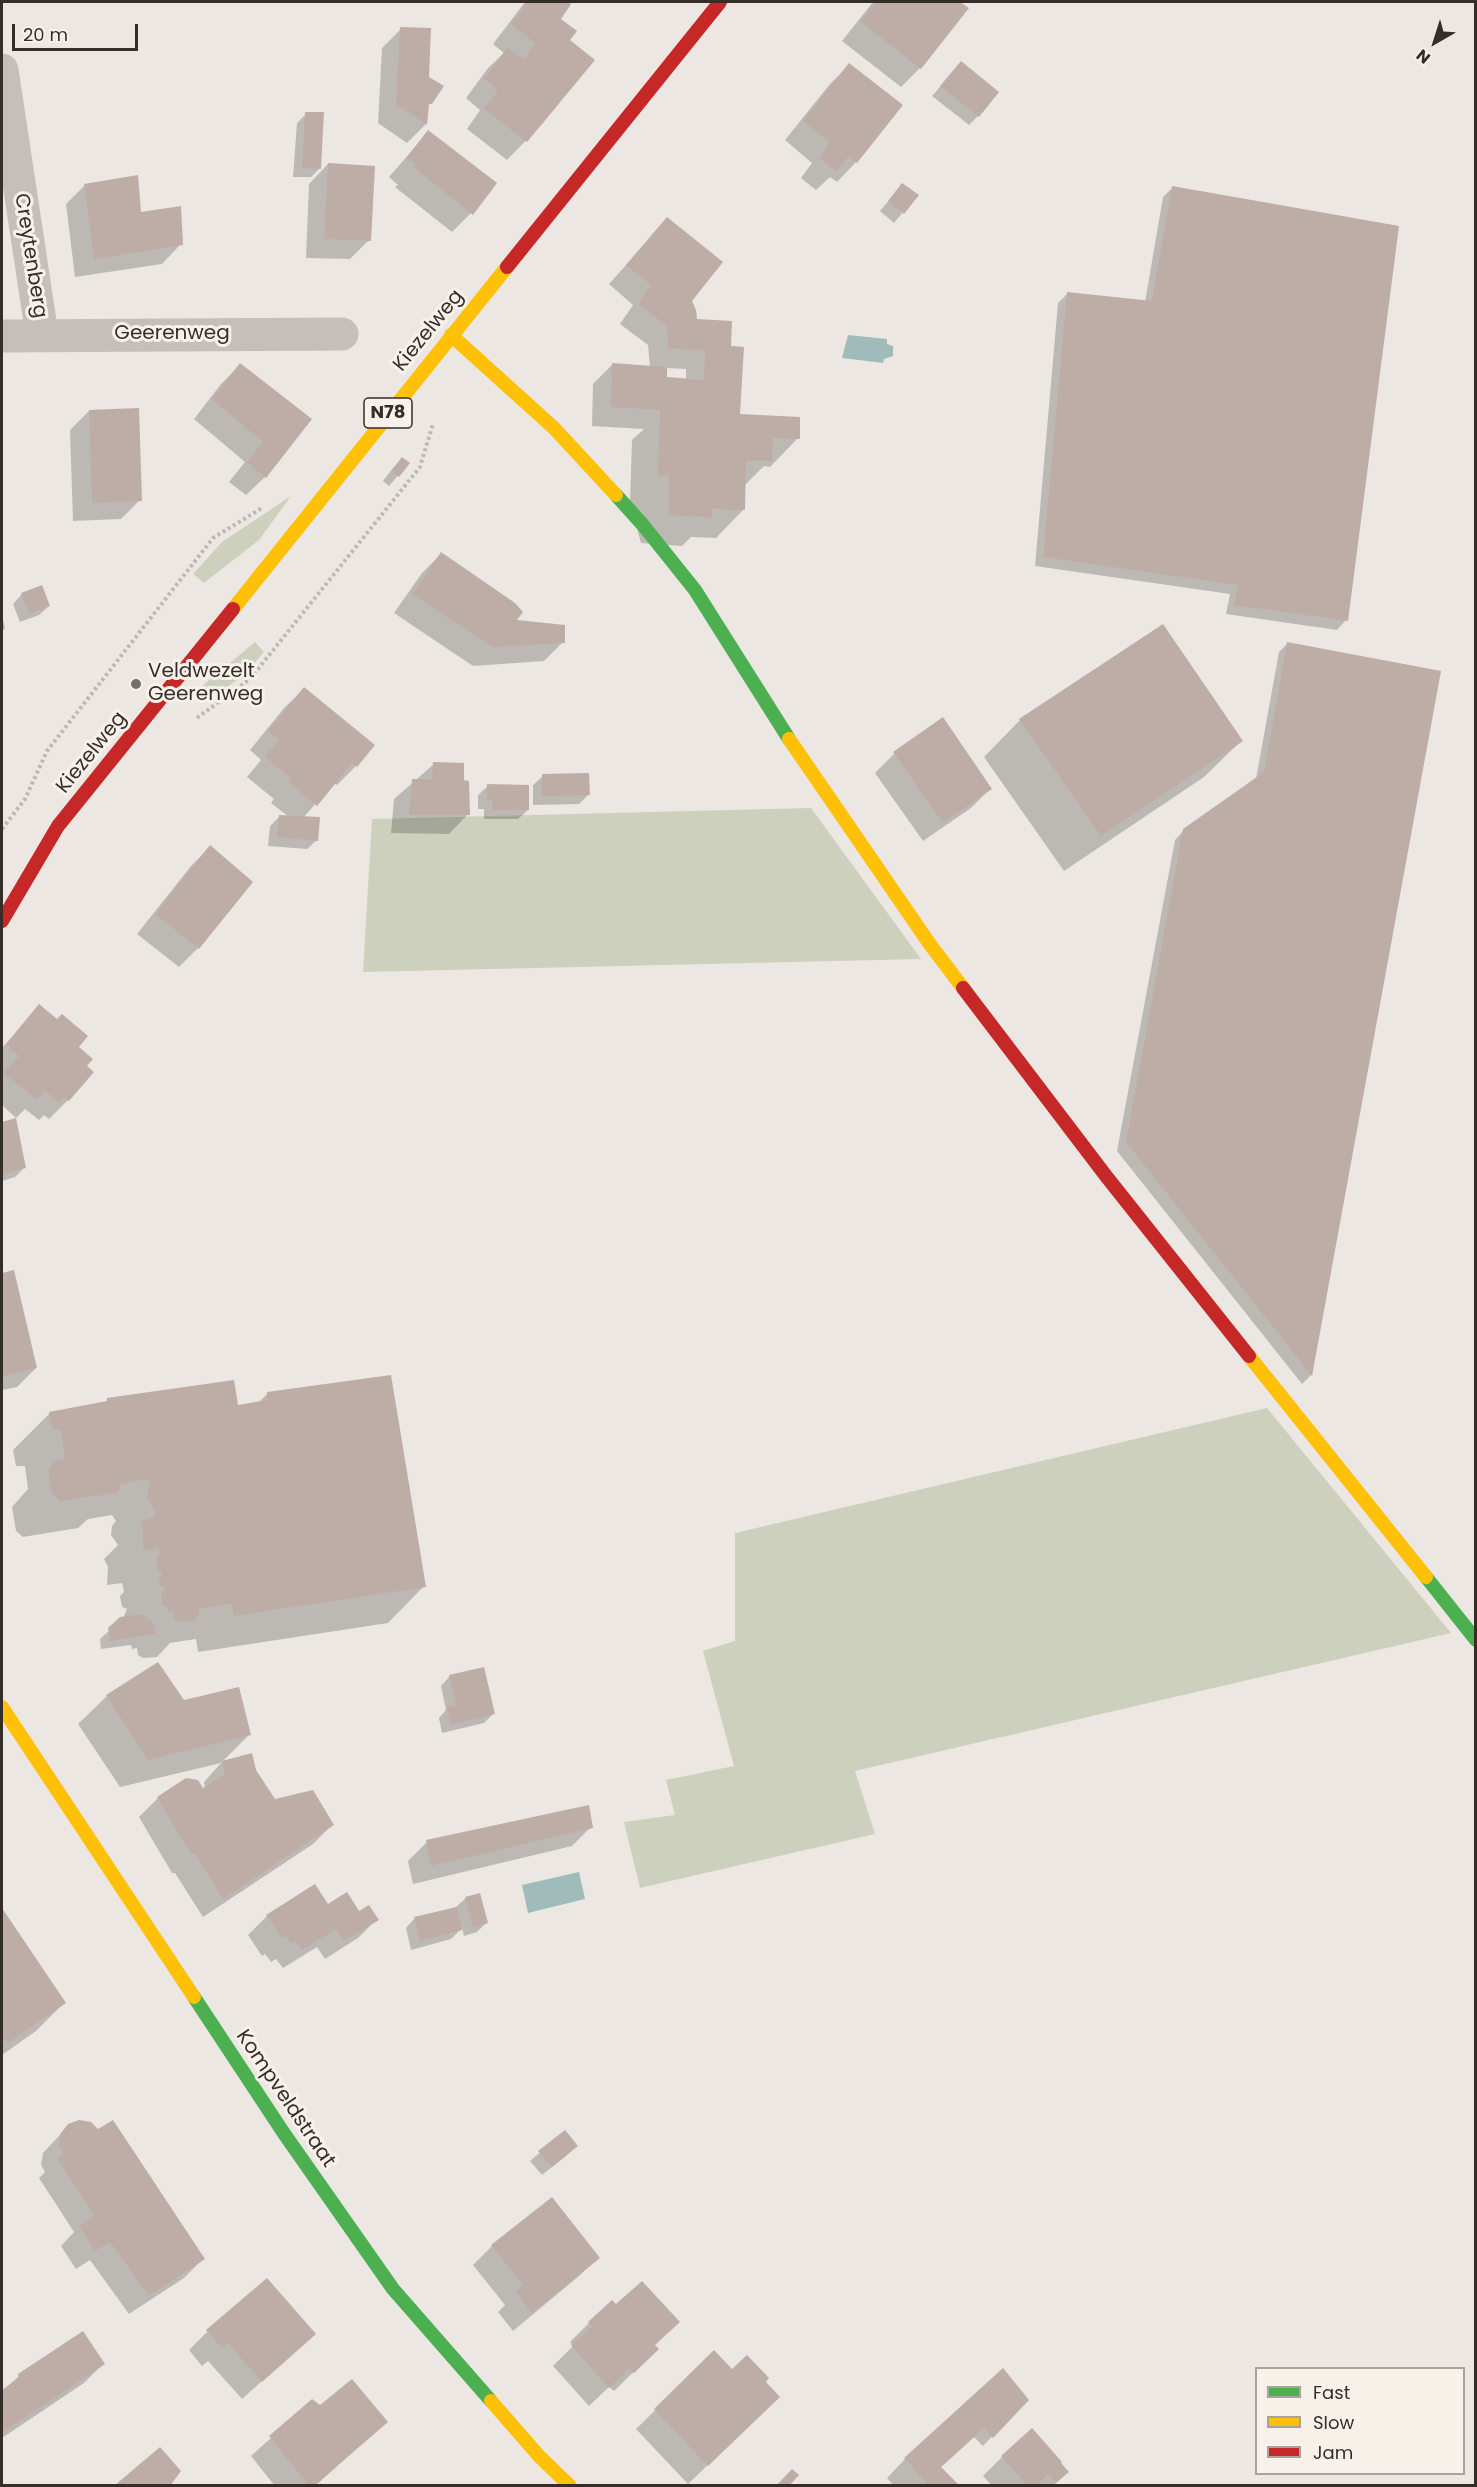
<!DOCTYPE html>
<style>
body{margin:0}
#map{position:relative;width:1477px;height:2487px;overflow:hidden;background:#ece7e2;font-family:Poppins,sans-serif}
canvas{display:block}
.frame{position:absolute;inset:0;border:3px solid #352d2a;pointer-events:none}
.legend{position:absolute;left:1255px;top:2367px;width:210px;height:108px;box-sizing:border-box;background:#f8f1ea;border:2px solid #aaa39d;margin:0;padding:8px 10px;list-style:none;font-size:18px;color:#352d2a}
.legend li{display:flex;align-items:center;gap:12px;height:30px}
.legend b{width:30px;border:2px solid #aaa39d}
.north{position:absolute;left:1405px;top:12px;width:60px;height:60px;-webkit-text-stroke:4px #f8f1ea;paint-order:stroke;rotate:219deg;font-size:16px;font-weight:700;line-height:24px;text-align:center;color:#352d2a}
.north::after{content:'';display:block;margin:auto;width:21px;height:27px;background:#352d2a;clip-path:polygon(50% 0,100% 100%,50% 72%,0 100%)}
.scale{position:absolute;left:12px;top:24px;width:126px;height:27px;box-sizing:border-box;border:3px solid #352d2a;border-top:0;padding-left:8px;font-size:18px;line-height:21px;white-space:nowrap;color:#352d2a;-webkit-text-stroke:4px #f8f1ea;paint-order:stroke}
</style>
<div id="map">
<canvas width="1477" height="2487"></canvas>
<div class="frame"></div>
<ul class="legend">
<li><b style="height:8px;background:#4caf50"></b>Fast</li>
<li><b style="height:8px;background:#ffc107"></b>Slow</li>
<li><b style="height:8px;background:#c62828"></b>Jam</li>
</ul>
<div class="north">N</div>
<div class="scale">20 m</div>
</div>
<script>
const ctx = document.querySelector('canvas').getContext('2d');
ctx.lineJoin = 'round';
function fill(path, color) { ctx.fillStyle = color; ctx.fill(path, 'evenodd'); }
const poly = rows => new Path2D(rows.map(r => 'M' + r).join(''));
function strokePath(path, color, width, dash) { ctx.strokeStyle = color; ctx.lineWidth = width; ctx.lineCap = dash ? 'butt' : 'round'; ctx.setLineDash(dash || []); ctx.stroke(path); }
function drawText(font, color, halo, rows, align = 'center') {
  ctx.font = font + ' Poppins,sans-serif'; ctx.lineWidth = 6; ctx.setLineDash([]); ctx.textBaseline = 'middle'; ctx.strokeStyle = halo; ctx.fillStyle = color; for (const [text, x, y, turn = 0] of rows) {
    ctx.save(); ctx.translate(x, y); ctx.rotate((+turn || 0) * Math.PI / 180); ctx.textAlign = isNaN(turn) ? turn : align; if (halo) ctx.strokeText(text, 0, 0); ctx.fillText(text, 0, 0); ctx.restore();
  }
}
const green = poly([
 [291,496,259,540,204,583,193,574,222,542],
 [255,642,264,652,245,674,207,702,195,692],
 [811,808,921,959,363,972,372,819],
 [1267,1408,1451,1633,855,1771,875,1834,640,1888,624,1822,675,1815,666,1780,734,1766,703,1651,735,1641,735,1533]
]);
const water = poly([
 [848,335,887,339,887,344,893,346,893,356,884,359,883,363,842,358],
 [579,1872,585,1899,528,1913,522,1885]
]);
const shadow = poly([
 [525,2,565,2,569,5,559,19,568,41,593,60,543,123,507,160,467,129,480,110,466,98,488,68,504,53,493,44],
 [873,2,958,2,966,8,920,68,901,87,842,41],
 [401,29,428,78,430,103,427,107,425,125,407,143,378,123,382,48],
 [961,63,978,116,969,125,932,96],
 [849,65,901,106,856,162,837,182,830,177,816,190,801,178,812,163,785,140,830,84],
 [306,114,320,168,311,177,293,177,297,123],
 [428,132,471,213,452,232,395,187,398,185,389,177],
 [328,164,369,240,350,259,306,258,309,184],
 [85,185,140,214,181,244,162,264,75,277,66,204],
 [902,185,917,195,894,223,880,211],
 [1172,188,1346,620,1337,630,1226,614,1230,594,1035,566,1058,303,1067,294,1145,302,1163,197],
 [667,219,695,320,729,347,736,416,798,438,770,467,764,466,744,486,744,509,716,538,691,537,682,546,641,543,630,503,632,440,644,429,592,426,593,384,612,365,650,367,648,345,620,324,633,305,609,284],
 [666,368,686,369,686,380,665,379],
 [240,365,310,420,265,477,246,495,229,482,245,462,194,419,221,384],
 [89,411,140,500,121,519,73,521,70,430],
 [408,464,389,486,383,481,393,468],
 [441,554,514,621,563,642,544,661,473,666,394,613,422,573],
 [22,594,49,606,39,615,20,622,13,604],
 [1288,643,1439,672,1311,1375,1302,1384,1117,1151,1175,840,1184,830,1256,779,1279,652],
 [304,689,356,766,337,785,334,783,303,818,317,840,307,849,268,846,270,826,279,817,289,817,271,803,274,799,247,777,261,760,250,750,285,707],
 [942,720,990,789,971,808,923,841,875,773,894,754],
 [1020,720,1241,741,1204,777,1064,871,984,757],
 [434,764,462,781,468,814,449,834,391,833,394,799],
 [543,776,588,795,579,804,533,805,533,785],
 [488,786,528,810,518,819,484,819,484,809,478,809,478,795],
 [210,847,251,883,198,948,179,967,137,934,191,866],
 [40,1006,57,1021,77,1047,85,1067,68,1100,49,1119,44,1115,39,1120,25,1109,16,1118,2,1105,2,1048],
 [14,1120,24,1168,15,1177,2,1181,2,1123],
 [13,1272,36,1368,17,1387,2,1390,2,1275],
 [267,1394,424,1586,388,1623,198,1652,196,1639,170,1643,157,1657,143,1658,138,1655,137,1648,132,1649,131,1645,101,1649,100,1639,123,1618,127,1609,122,1607,120,1596,124,1592,122,1583,107,1585,108,1567,104,1559,118,1545,111,1535,112,1526,116,1521,112,1515,88,1519,78,1528,23,1537,16,1531,12,1507,28,1489,25,1466,16,1466,13,1450,50,1413,105,1403,108,1400,236,1406,258,1403],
 [157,1664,183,1701,249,1735,221,1763,120,1787,78,1724,107,1696],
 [450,1676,494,1713,484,1723,442,1733,439,1718,446,1710,441,1686],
 [251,1755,255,1770,274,1801,332,1825,313,1844,203,1917,175,1873,172,1873,139,1817,158,1798,203,1790,205,1788,204,1782,221,1763],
 [591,1827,572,1846,413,1884,408,1861,427,1842],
 [466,1898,486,1923,477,1932,464,1936,462,1928,451,1939,411,1950,406,1928,415,1918,456,1907],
 [327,1906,377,1919,358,1938,325,1959,317,1947,283,1968,276,1959,271,1962,265,1954,262,1956,248,1935,267,1916],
 [2,1911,64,2003,36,2031,2,2055],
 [69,2125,203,2259,184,2278,129,2314,90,2260,76,2269,61,2246,74,2232,39,2178,45,2172,41,2165,43,2153],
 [565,2132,567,2155,542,2175,530,2161],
 [552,2199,598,2257,579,2276,513,2331,498,2312,505,2305,473,2265,492,2246],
 [589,2323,657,2349,614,2391,609,2387,589,2406,553,2366,573,2346,570,2342],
 [208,2331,314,2334,242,2399,208,2361,202,2366,189,2350],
 [714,2353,732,2371,759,2416,688,2484,636,2429],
 [103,2364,84,2383,2,2438,2,2391,19,2376],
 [1027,2400,983,2446,974,2437,940,2468,954,2486,894,2486,887,2478,905,2459],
 [312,2401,320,2407,386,2422,315,2486,275,2486,251,2456],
 [1002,2457,1059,2463,1067,2472,1053,2486,992,2486,983,2476]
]);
const building = poly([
 [527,2,568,2,571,4,561,19,577,31,570,40,595,60,527,142,484,109,498,90,484,79,507,48,524,59,535,43,511,24],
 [876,2,960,2,969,8,921,69,860,21],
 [400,27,431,28,429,77,444,86,432,104,429,104,427,125,396,104],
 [961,61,999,92,979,117,940,86],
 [849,63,903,105,857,163,848,157,836,172,819,158,830,143,803,121],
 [305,112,324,112,321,169,302,168],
 [428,130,497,183,473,215,413,167,416,165,407,157],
 [328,163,375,166,371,241,324,239],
 [138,175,141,212,181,206,183,245,94,259,84,184],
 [902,183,919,195,904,214,888,201],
 [1172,186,1399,226,1348,621,1234,605,1238,585,1043,557,1067,292,1152,301],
 [667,217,723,262,692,301,696,310,697,319,732,321,731,346,744,347,740,414,800,417,800,439,773,438,772,461,746,461,745,510,712,509,712,518,669,515,669,476,658,475,660,410,611,407,612,363,667,367,667,377,704,380,705,350,668,349,667,326,638,304,651,285,626,265],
 [240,363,312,419,266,478,247,462,263,442,212,399],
 [139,408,142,501,92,503,89,410],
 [402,457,410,463,399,477,391,471],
 [441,552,515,603,523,612,517,620,565,625,565,643,493,647,412,594],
 [42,585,50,606,29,614,21,593],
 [2,615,5,629,2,630],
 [1163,624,1243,741,1101,836,1019,719],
 [1287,642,1441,671,1312,1376,1126,1142,1183,829,1264,772],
 [304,687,375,745,357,767,352,763,317,806,289,783,292,779,265,757,279,740,268,731],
 [943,717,992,789,943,823,893,752],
 [433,762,464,763,464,780,469,781,470,815,409,815,412,779,432,779],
 [589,773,590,795,542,796,542,774],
 [487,784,529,785,529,810,493,810,492,800,487,800],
 [279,815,320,817,318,841,277,837],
 [210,845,253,882,199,949,155,914],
 [39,1004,57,1019,62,1014,88,1036,79,1047,93,1059,87,1066,94,1072,69,1101,64,1097,59,1102,45,1091,37,1100,4,1073,19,1056,6,1044],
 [16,1118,26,1168,3,1174,2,1122],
 [14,1270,37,1368,2,1376,2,1273],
 [391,1375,426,1587,234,1616,232,1603,199,1609,199,1614,195,1621,180,1622,174,1618,174,1612,169,1613,167,1607,162,1605,161,1593,165,1590,164,1587,159,1585,159,1579,162,1573,158,1571,156,1559,160,1555,158,1548,146,1550,143,1548,143,1530,140,1521,155,1517,154,1509,147,1498,148,1488,151,1484,149,1479,121,1484,117,1493,60,1501,52,1494,48,1470,54,1461,65,1458,61,1430,52,1430,49,1412,107,1401,107,1398,234,1380,238,1405,267,1400,267,1392],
 [141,1614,153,1622,156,1634,110,1641,108,1628,120,1617],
 [158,1662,184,1700,239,1687,251,1735,148,1760,106,1695],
 [484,1667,495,1714,451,1724,447,1707,456,1705,449,1675],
 [252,1753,256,1770,275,1799,313,1790,334,1825,223,1899,195,1854,191,1854,157,1797,186,1778,198,1780,203,1788,225,1774,222,1761],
 [589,1805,593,1828,431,1866,426,1840],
 [315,1884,328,1904,347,1892,359,1911,369,1905,379,1920,344,1941,336,1929,302,1950,296,1941,290,1944,285,1936,282,1938,266,1915],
 [480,1893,488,1923,473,1928,465,1897],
 [457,1907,462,1930,420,1941,414,1917],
 [2,1908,66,2003,8,2043,3,2037,2,2038],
 [79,2120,91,2122,98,2129,113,2120,205,2259,149,2296,110,2242,95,2251,79,2226,94,2215,57,2158,64,2154,59,2145,61,2133,68,2124],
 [565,2130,578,2146,552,2167,538,2151],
 [552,2197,600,2258,532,2313,516,2292,523,2285,491,2245],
 [267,2278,316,2334,262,2382,228,2343,222,2348,206,2330],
 [642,2281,680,2322,655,2345,659,2349,634,2373,629,2369,609,2388,571,2345,592,2327,588,2322,612,2300,616,2304],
 [83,2331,105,2364,2,2433,2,2390,19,2378,18,2374],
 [714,2350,732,2369,747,2355,769,2378,766,2382,780,2397,708,2466,654,2409],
 [1003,2368,1029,2400,993,2438,984,2428,941,2467,958,2484,956,2486,922,2486,926,2482,904,2458],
 [352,2379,388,2422,314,2486,309,2486,269,2436,312,2399,320,2405],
 [1032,2428,1062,2462,1061,2463,1069,2472,1056,2483,1048,2474,1035,2486,1028,2486,1001,2456],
 [160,2447,181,2471,170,2486,114,2486],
 [792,2469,799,2475,789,2486,776,2486]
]);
const path = poly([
 [197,718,250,679,420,467,433,424],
 [2,829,25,799,47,751,213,538,262,508]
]);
const street = poly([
 [2,70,42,335],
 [2,336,342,334]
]);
const fast = poly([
 [616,495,643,525,695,590,789,739],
 [1426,1577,1476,1640],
 [194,1997,283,2132,393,2289,491,2401]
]);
const slow = poly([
 [451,335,554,428,616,495],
 [233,609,507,267],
 [789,739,929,943,963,988],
 [1249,1356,1426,1577],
 [2,1707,194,1997],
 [491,2401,539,2456,570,2486]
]);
const jam = poly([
 [507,267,720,2],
 [2,921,58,826,233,609],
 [963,988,1106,1176,1249,1356]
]);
const markers = [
 [136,684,6,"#756e6a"]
];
const shields = [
 [388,413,48]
];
const shieldNames = [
 ["N78",388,413]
];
const streetNames = [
 ["Creytenberg",30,256,81],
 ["Kiezelweg",429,331,-51],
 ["Geerenweg",172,334],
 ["Kiezelweg",92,753,-51],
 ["Kompveldstraat",285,2099,56]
];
const poiNames = [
 ["Veldwezelt",148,672],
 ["Geerenweg",148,695]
];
fill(green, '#ced0be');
fill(water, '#a0bcba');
fill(shadow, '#0003');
fill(building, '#beaca6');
strokePath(path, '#beb8b4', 4, [3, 3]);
strokePath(street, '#c5bfbb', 33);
strokePath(fast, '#4caf50', 14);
strokePath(slow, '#ffc107', 14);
strokePath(jam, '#c62828', 14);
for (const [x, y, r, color] of markers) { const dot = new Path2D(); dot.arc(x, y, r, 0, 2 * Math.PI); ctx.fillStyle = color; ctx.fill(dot); strokePath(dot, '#f8f1ea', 2); }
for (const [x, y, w] of shields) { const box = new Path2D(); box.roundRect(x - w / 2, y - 15, w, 30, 4.5); ctx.fillStyle = '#f8f1ea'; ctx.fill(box); strokePath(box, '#352d2a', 1.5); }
drawText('bold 18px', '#352d2a', null, shieldNames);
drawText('20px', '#352d2a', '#f8f1ea', streetNames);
drawText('20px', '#352d2a', '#f8f1ea', poiNames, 'left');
</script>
